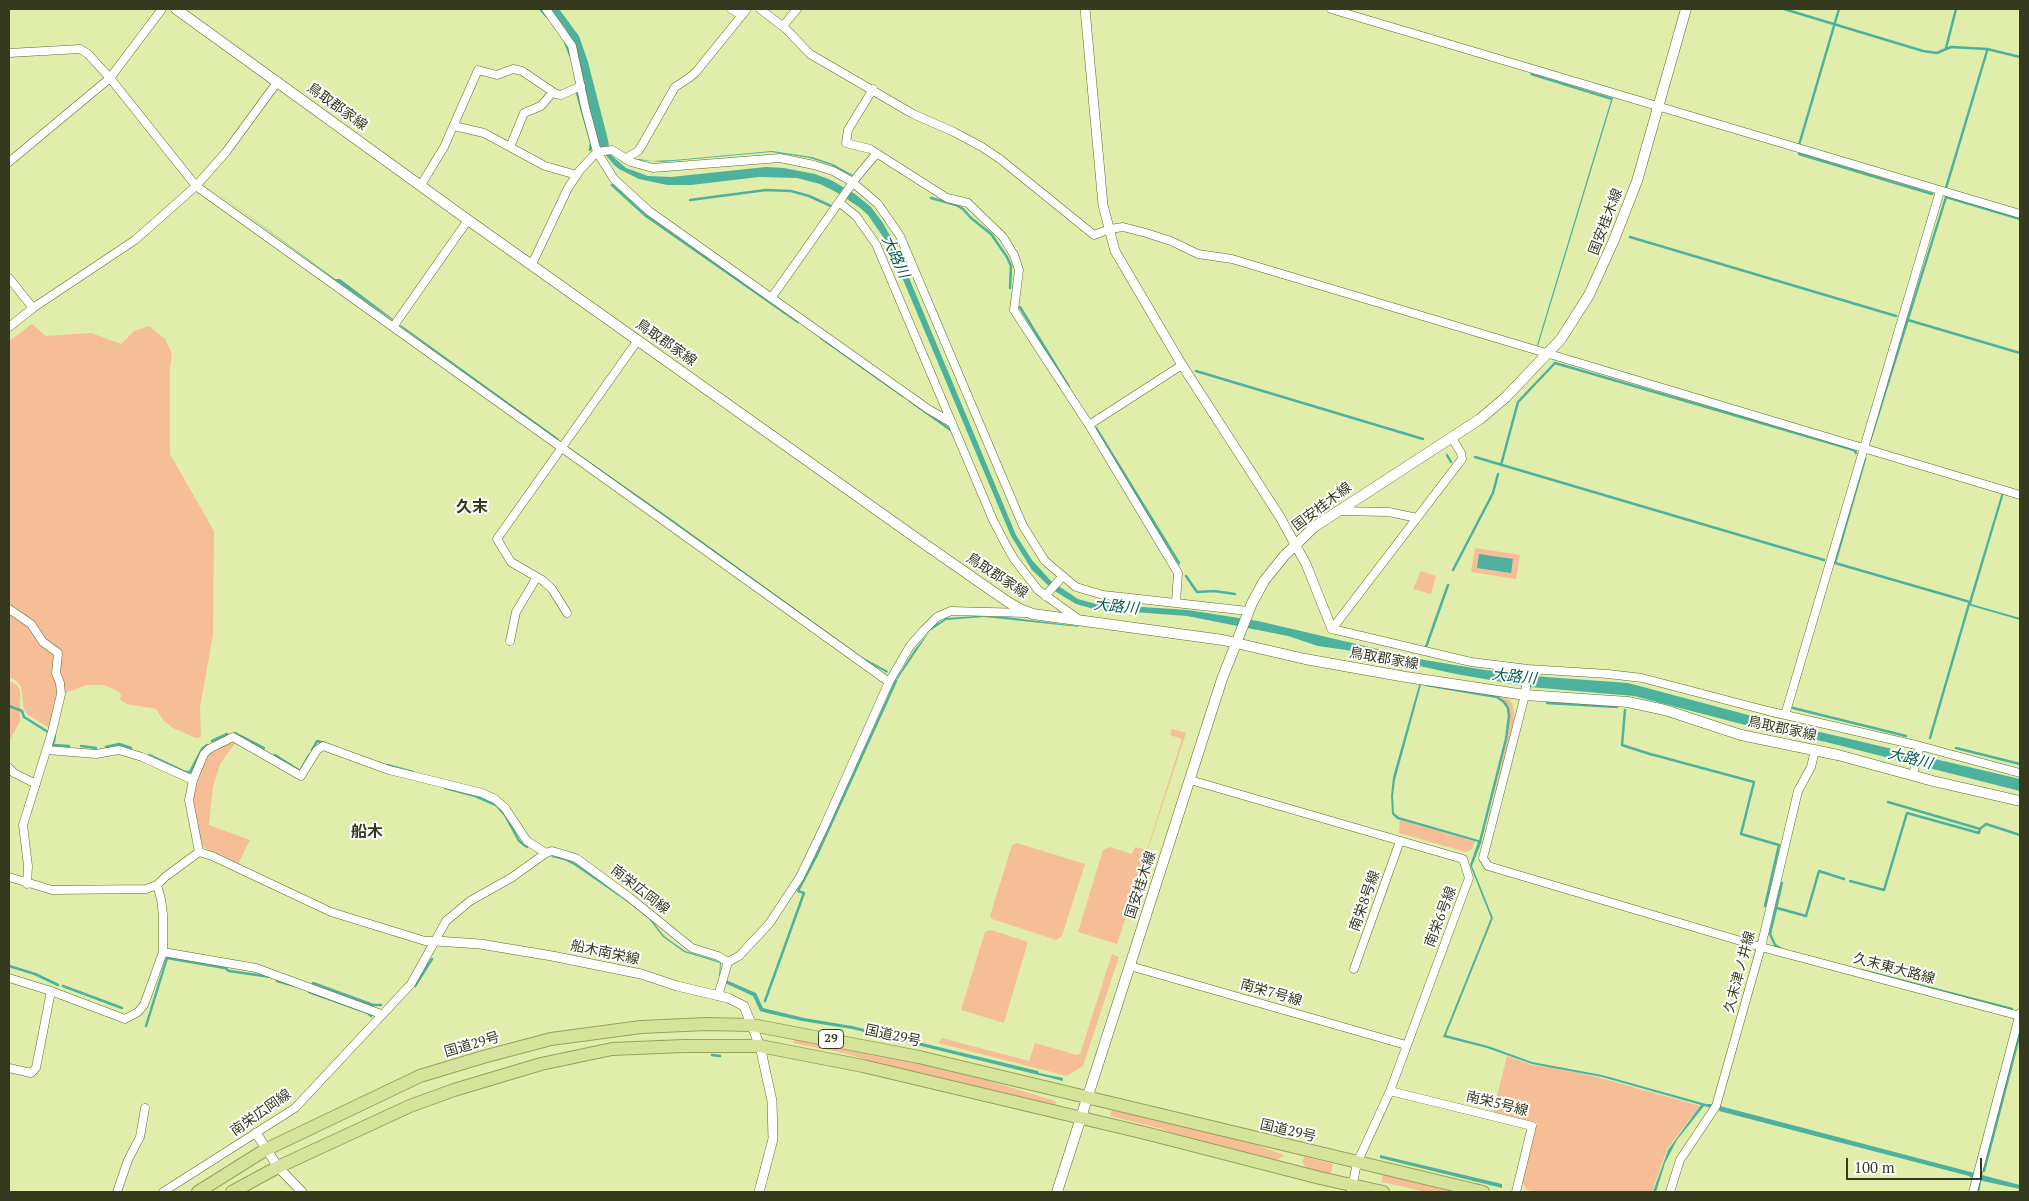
<!DOCTYPE html>
<meta charset="utf-8">
<style>
body{margin:0}
#map{position:relative;width:2029px;height:1201px;overflow:hidden;background:#e1eeab;font-family:"PT Serif",serif}
canvas{display:block}
.frame{position:absolute;inset:0;border:10px solid #353a1f;pointer-events:none}
.scale{position:absolute;left:1846px;top:1158px;width:136px;height:22px;box-sizing:border-box;border:2px solid #353a1f;border-top:0;padding-left:6px;font-size:15px;line-height:18px;white-space:nowrap;color:#353a1f;-webkit-text-stroke:4px #fff;paint-order:stroke}
</style>
<div id="map">
<canvas width="2029" height="1201"></canvas>
<div class="frame"></div>
<div class="scale">100 m</div>
</div>
<script>
const ctx = document.querySelector('canvas').getContext('2d');
ctx.lineJoin = 'round';
function fill(path, color) { ctx.fillStyle = color; ctx.fill(path, 'evenodd'); }
const poly = rows => new Path2D(rows.map(r => 'M' + r).join(''));
function strokePath(path, color, width, dash) { ctx.strokeStyle = color; ctx.lineWidth = width; ctx.lineCap = dash ? 'butt' : 'round'; ctx.setLineDash(dash || []); ctx.stroke(path); }
function drawText(font, color, halo, rows, align = 'center') {
  ctx.font = font + ' "PT Serif","Noto Sans JP",serif'; ctx.lineWidth = 4; ctx.setLineDash([]); ctx.textBaseline = 'middle'; ctx.strokeStyle = halo; ctx.fillStyle = color; for (const [text, x, y, turn = 0] of rows) {
    ctx.save(); ctx.translate(x, y); ctx.rotate((+turn || 0) * Math.PI / 180); ctx.textAlign = isNaN(turn) ? turn : align; if (halo) ctx.strokeText(text, 0, 0); ctx.fillText(text, 0, 0); ctx.restore();
  }
}
const green = poly([
 [32,324,46,336,91,333,121,344,134,331,149,326,165,339,172,354,170,367,170,454,214,531,213,635,200,707,201,737,196,738,173,728,164,721,156,709,127,704,120,700,121,695,119,692,104,685,87,685,62,694,57,672,59,655,9,606,9,341],
 [1475,548,1520,555,1516,579,1471,572],
 [1421,571,1436,576,1431,594,1413,589],
 [9,610,27,623,54,651,59,690,51,729,28,715,24,710,21,686,15,680,9,677],
 [9,681,17,685,20,691,20,721,9,742],
 [1422,683,1505,697,1509,699,1513,705,1515,719,1483,843,1507,739,1510,716,1508,708,1504,701,1497,696,1422,685],
 [1172,729,1186,733,1117,944,1078,932,1103,850,1110,847,1132,854,1135,847,1147,850,1182,739,1170,735],
 [233,739,236,742,220,764,213,787,209,825,250,840,238,864,205,848,201,844,197,833,193,801,194,791,207,753],
 [1400,820,1474,841,1475,841,1472,849,1466,852,1399,833],
 [1017,843,1085,864,1062,936,1056,940,992,919,990,916,1012,845],
 [991,930,1028,942,1004,1023,961,1010,985,932],
 [1112,954,1119,957,1083,1066,1067,1076,938,1043,942,1038,1029,1061,1035,1043,1077,1055,1080,1054],
 [794,1039,878,1054,959,1072,1056,1101,1055,1106,894,1068,844,1053,793,1043],
 [1507,1056,1532,1065,1556,1068,1601,1078,1700,1106,1667,1149,1652,1192,1537,1192,1527,1190,1522,1181,1537,1123,1493,1112],
 [1112,1109,1251,1143,1284,1155,1276,1161,1193,1141,1159,1128,1110,1116],
 [1305,1157,1333,1164,1330,1176,1307,1170,1302,1161],
 [1383,1175,1429,1185,1448,1192,1426,1192,1382,1182]
]);
const water = poly([
 [550,9,559,9,579,36,588,62,608,140,610,154,626,168,648,176,671,177,766,167,784,168,815,174,831,180,855,194,871,207,883,223,897,249,1016,535,1032,560,1051,581,1078,599,1096,604,1188,610,1258,621,1425,660,1485,670,1546,677,1628,683,1752,716,2020,779,2020,791,1826,742,1753,727,1634,696,1530,687,1456,674,1346,650,1318,646,1288,636,1187,616,1094,609,1076,604,1053,590,1032,570,1011,536,888,244,868,215,859,207,836,192,820,184,797,178,759,177,691,185,667,185,639,179,619,169,614,165,600,148,591,114,576,48,565,28],
 [1531,73,1613,98,1538,346,1537,345,1611,100,1530,75],
 [772,151,812,157,833,164,853,175,852,176,831,165,810,158,771,152,662,162,638,160,639,159,652,161,674,160],
 [207,185,335,279,340,279,393,319,392,320,335,280],
 [401,325,559,439,558,441,400,326],
 [570,448,667,516,862,657,888,671,887,673,861,658,666,517,569,449],
 [2002,492,2004,493,1971,604,2020,618,2020,620,1968,605],
 [1479,554,1513,559,1511,573,1477,568],
 [976,616,1006,617,1078,626,1079,627,984,617,946,620,930,631,897,680,896,679,915,649,935,625,946,618],
 [1419,685,1421,685,1395,780,1393,796,1394,813,1399,817,1482,841,1472,866,1493,918,1446,1035,1488,1046,1532,1062,1602,1075,1706,1104,1712,1104,1711,1108,1704,1106,1677,1140,1665,1163,1656,1192,1653,1192,1668,1150,1701,1105,1602,1077,1532,1064,1487,1048,1443,1037,1491,918,1470,865,1478,842,1397,819,1392,814,1391,796,1393,777],
 [552,856,564,858,575,863,630,901,651,919,664,936,685,951,721,962,720,978,719,978,720,963,684,952,663,937,649,919,629,903,574,865,564,860,551,857],
 [726,980,756,993,763,1008,804,1018,852,1026,1038,1071,1039,1073,1063,1078,1063,1081,852,1029,802,1021,767,1013,760,1011,753,996,725,983],
 [1720,1106,2020,1185,2020,1189,1973,1179,1969,1176,1719,1111],
 [1380,1155,1502,1184,1502,1188,1380,1158]
]);
const stream = poly([
 [540,9,547,17],
 [1784,9,1923,51,1937,53,1951,47,1987,49,2020,57],
 [565,42,570,55],
 [1946,48,1956,9],
 [577,93,591,143,590,150],
 [1799,145,1839,9],
 [1799,154,1932,194],
 [612,185,646,216,798,322],
 [1946,188,1987,51],
 [931,198,956,205,963,209,971,218,991,234,1007,257,1011,266,1010,288],
 [690,200,766,190,791,191,809,196,833,207],
 [1630,237,1896,316],
 [1020,307,1069,387],
 [1908,320,2020,353],
 [821,338,903,396],
 [1196,371,1423,439],
 [910,401,952,431],
 [1096,428,1179,563],
 [1870,441,1946,197,2020,219],
 [1447,455,1451,462],
 [1475,457,1824,560],
 [1865,459,1835,563,1970,602],
 [1501,465,1518,402,1555,363,1854,450,1856,453],
 [1453,570,1493,493,1498,474],
 [1186,576,1197,592,1214,591,1235,594],
 [1426,647,1448,585],
 [1426,685,1497,697,1504,702,1508,708,1509,716,1506,739,1480,842],
 [1547,703,1617,707],
 [9,706,22,711,24,717,48,732],
 [1793,708,1906,736],
 [1625,710,1622,745,1653,755],
 [235,733,264,748],
 [55,736,53,745,69,746],
 [1930,738,1969,604],
 [212,741,227,734],
 [81,746,96,748],
 [106,747,119,744,131,748],
 [1956,748,2020,764],
 [312,750,317,741,325,743],
 [149,755,185,772,190,772,202,749,207,745],
 [275,755,300,771,309,755],
 [1654,755,1754,782,1741,834,1779,845,1765,906],
 [387,765,413,772],
 [445,788,475,796,496,805,505,815,519,841,527,847],
 [1888,802,1980,829],
 [1850,881,1884,890,1907,813,1979,833,1980,829,1986,824,2020,835],
 [1777,908,1806,916,1819,871,1844,879],
 [1780,948,1775,945,1770,934,1782,883],
 [9,966,35,974,58,985],
 [1861,970,2012,1009],
 [277,981,295,986],
 [313,983,373,1005,381,1005],
 [63,986,122,1008],
 [415,986,432,959],
 [309,992,368,1013,371,1016],
 [765,1001,804,893,798,891,817,855,896,681],
 [146,1026,167,958,225,968,229,971,271,977],
 [712,1055,720,1056],
 [1984,1171,2020,1033],
 [1978,1192,1980,1181]
]);
const minor = poly([
 [546,9,572,46,585,107,597,152,614,179,649,211,928,409,952,423],
 [731,9,741,15],
 [760,9,785,28,810,54,913,114,954,132,982,147,1000,159,1094,235,1110,229,1123,227,1146,233,1171,241,1198,254,1232,259,2020,495],
 [1331,9,2020,214],
 [783,26,797,9],
 [9,53,80,49,88,54,110,78,196,186,889,682],
 [873,89,848,130,846,143,870,149,947,198,968,203,1003,237,1014,255,1019,270,1014,310,1089,425,1178,573,1176,602],
 [454,126,484,133,545,166,577,175],
 [510,147,524,113,541,106,553,92],
 [625,159,638,151,642,145,675,87,689,78,696,72,747,9],
 [9,162,110,78,162,9],
 [421,185,444,147,478,70,497,75,513,69,522,71,556,94,561,95,581,86],
 [840,203,856,216,876,244,993,520,1006,545,1014,559,1038,590,1078,619],
 [532,264,568,188,580,170,597,152,612,150,631,162,653,168,780,158,814,165,833,171,851,181,878,204,900,236,1023,526,1045,561,1076,587,1103,595,1248,611],
 [9,278,33,308],
 [772,297,856,178,876,154],
 [9,327,33,308,135,240,196,186,226,152,278,81],
 [393,327,468,220],
 [1089,425,1182,365],
 [1452,438,1461,453,1462,459,1332,629,1471,662,1528,669,1608,674,1642,678,1768,711,1920,746,2020,773],
 [1337,511,1389,512,1417,518],
 [1045,596,1062,577],
 [9,609,31,624,43,642,58,653,56,673,60,683,61,694,52,732,23,825,28,866,27,884],
 [567,613,552,589,542,580,511,562,497,539,638,340],
 [510,641,516,612,537,577],
 [1528,669,1525,695,1483,858,1488,866,1761,947,2020,1016],
 [1785,715,1940,191],
 [47,750,96,754,119,750,142,757,193,780],
 [9,768,14,773,36,784],
 [1913,775,1920,746],
 [1190,780,1463,859,1469,878,1390,1091,1357,1163,1351,1192],
 [199,852,189,800,193,780,204,754,209,749,233,737,301,776,317,750,323,746,389,770,482,793,495,799,505,808,527,841,546,853],
 [199,852,212,856,331,912,425,941,436,941],
 [9,877,52,890,146,889,157,885,165,877,199,852],
 [163,952,256,968,381,1014],
 [1130,966,1406,1045],
 [1354,969,1400,841],
 [9,978,51,991,125,1019,138,1012,144,1005,163,952,163,915,161,899,157,885],
 [718,996,728,962],
 [9,1068,31,1073,36,1068,51,991],
 [1390,1091,1532,1126,1516,1192],
 [117,1192,128,1160,140,1137,145,1108],
 [163,1192,295,1108,411,984,446,921,470,901,511,878,546,853,552,851,576,858,629,897,692,948,718,956,728,962,739,956,769,924,800,877,823,829,889,682,910,646,924,630,937,617,951,611,1026,613],
 [1670,1192,1680,1160,1716,1106,1761,947,1798,791,1811,767,1815,750],
 [1973,1192,2020,1013]
]);
const tertiary = poly([
 [1085,9,1103,205,1115,251,1182,365,1280,517,1306,564,1332,629],
 [436,941,480,944,552,956,641,974,677,986,728,998,744,1006,760,1046,772,1101,773,1139,759,1192],
 [256,1133,278,1167,302,1192]
]);
const secondary = poly([
 [176,9,468,220,926,545,1008,602,1022,610,1033,614,1223,640,1305,659,1406,677,1525,695,1628,702,1665,710,1741,735,1838,755,1933,781,2020,801],
 [1057,1192,1222,679,1252,603,1264,581,1284,556,1314,527,1480,419,1506,397,1561,339,1589,295,1614,240,1637,181,1686,9]
]);
const trunk = poly([
 [198,1192,265,1150,420,1076,483,1057,551,1039,641,1027,707,1024,752,1025,919,1057,1483,1192],
 [232,1192,278,1167,410,1106,454,1090,541,1064,612,1049,683,1046,760,1046,863,1066,1145,1133,1320,1178,1383,1192]
]);
const shields = [
 [831,1039,25]
];
const shieldNames = [
 ["29",831,1039]
];
const streetNames = [
 ["鳥取郡家線",337,107,36],
 ["国安桂木線",1606,222,-69],
 ["鳥取郡家線",666,343,35],
 ["国安桂木線",1322,507,-37],
 ["鳥取郡家線",997,576,33],
 ["鳥取郡家線",1384,659,10],
 ["鳥取郡家線",1782,729,12],
 ["国安桂木線",1141,885,-72],
 ["南栄広岡線",640,890,38],
 ["南栄8号線",1365,901,-70],
 ["南栄6号線",1441,917,-69],
 ["船木南栄線",605,953,12],
 ["久末東大路線",1894,969,15],
 ["久末津ノ井線",1740,972,-75],
 ["南栄7号線",1271,993,16],
 ["国道29号",893,1036,12],
 ["国道29号",472,1045,-16],
 ["南栄5号線",1497,1104,14],
 ["南栄広岡線",261,1113,-35],
 ["国道29号",1288,1131,13]
];
const waterNames = [
 ["大路川",895,257,65],
 ["大路川",1116,607,6],
 ["大路川",1514,677,6],
 ["大路川",1910,759,14]
];
const quarterNames = [
 ["久末",472,507],
 ["船木",367,832]
];
fill(green, '#f6be96');
fill(water, '#4db29d');
strokePath(stream, '#4db29d', 2.5);
strokePath(minor, '#5e6828', 9);
strokePath(tertiary, '#5e6828', 10);
strokePath(secondary, '#5e6828', 11);
strokePath(trunk, '#96a35e', 14);
strokePath(minor, '#fff', 8);
strokePath(tertiary, '#fff', 9);
strokePath(secondary, '#fff', 10);
strokePath(trunk, '#d6e39a', 12);
for (const [x, y, w] of shields) { const box = new Path2D(); box.roundRect(x - w / 2, y - 9.5, w, 19, 4); ctx.fillStyle = '#fff'; ctx.fill(box); strokePath(box, '#353a1f', 1); }
drawText('bold 12px', '#353a1f', null, shieldNames);
drawText('14px', '#353a1f', '#fff', streetNames);
drawText('italic 15px', '#005b4d', '#fff', waterNames);
drawText('bold 16px', '#353a1f', '#fff', quarterNames);
</script>
